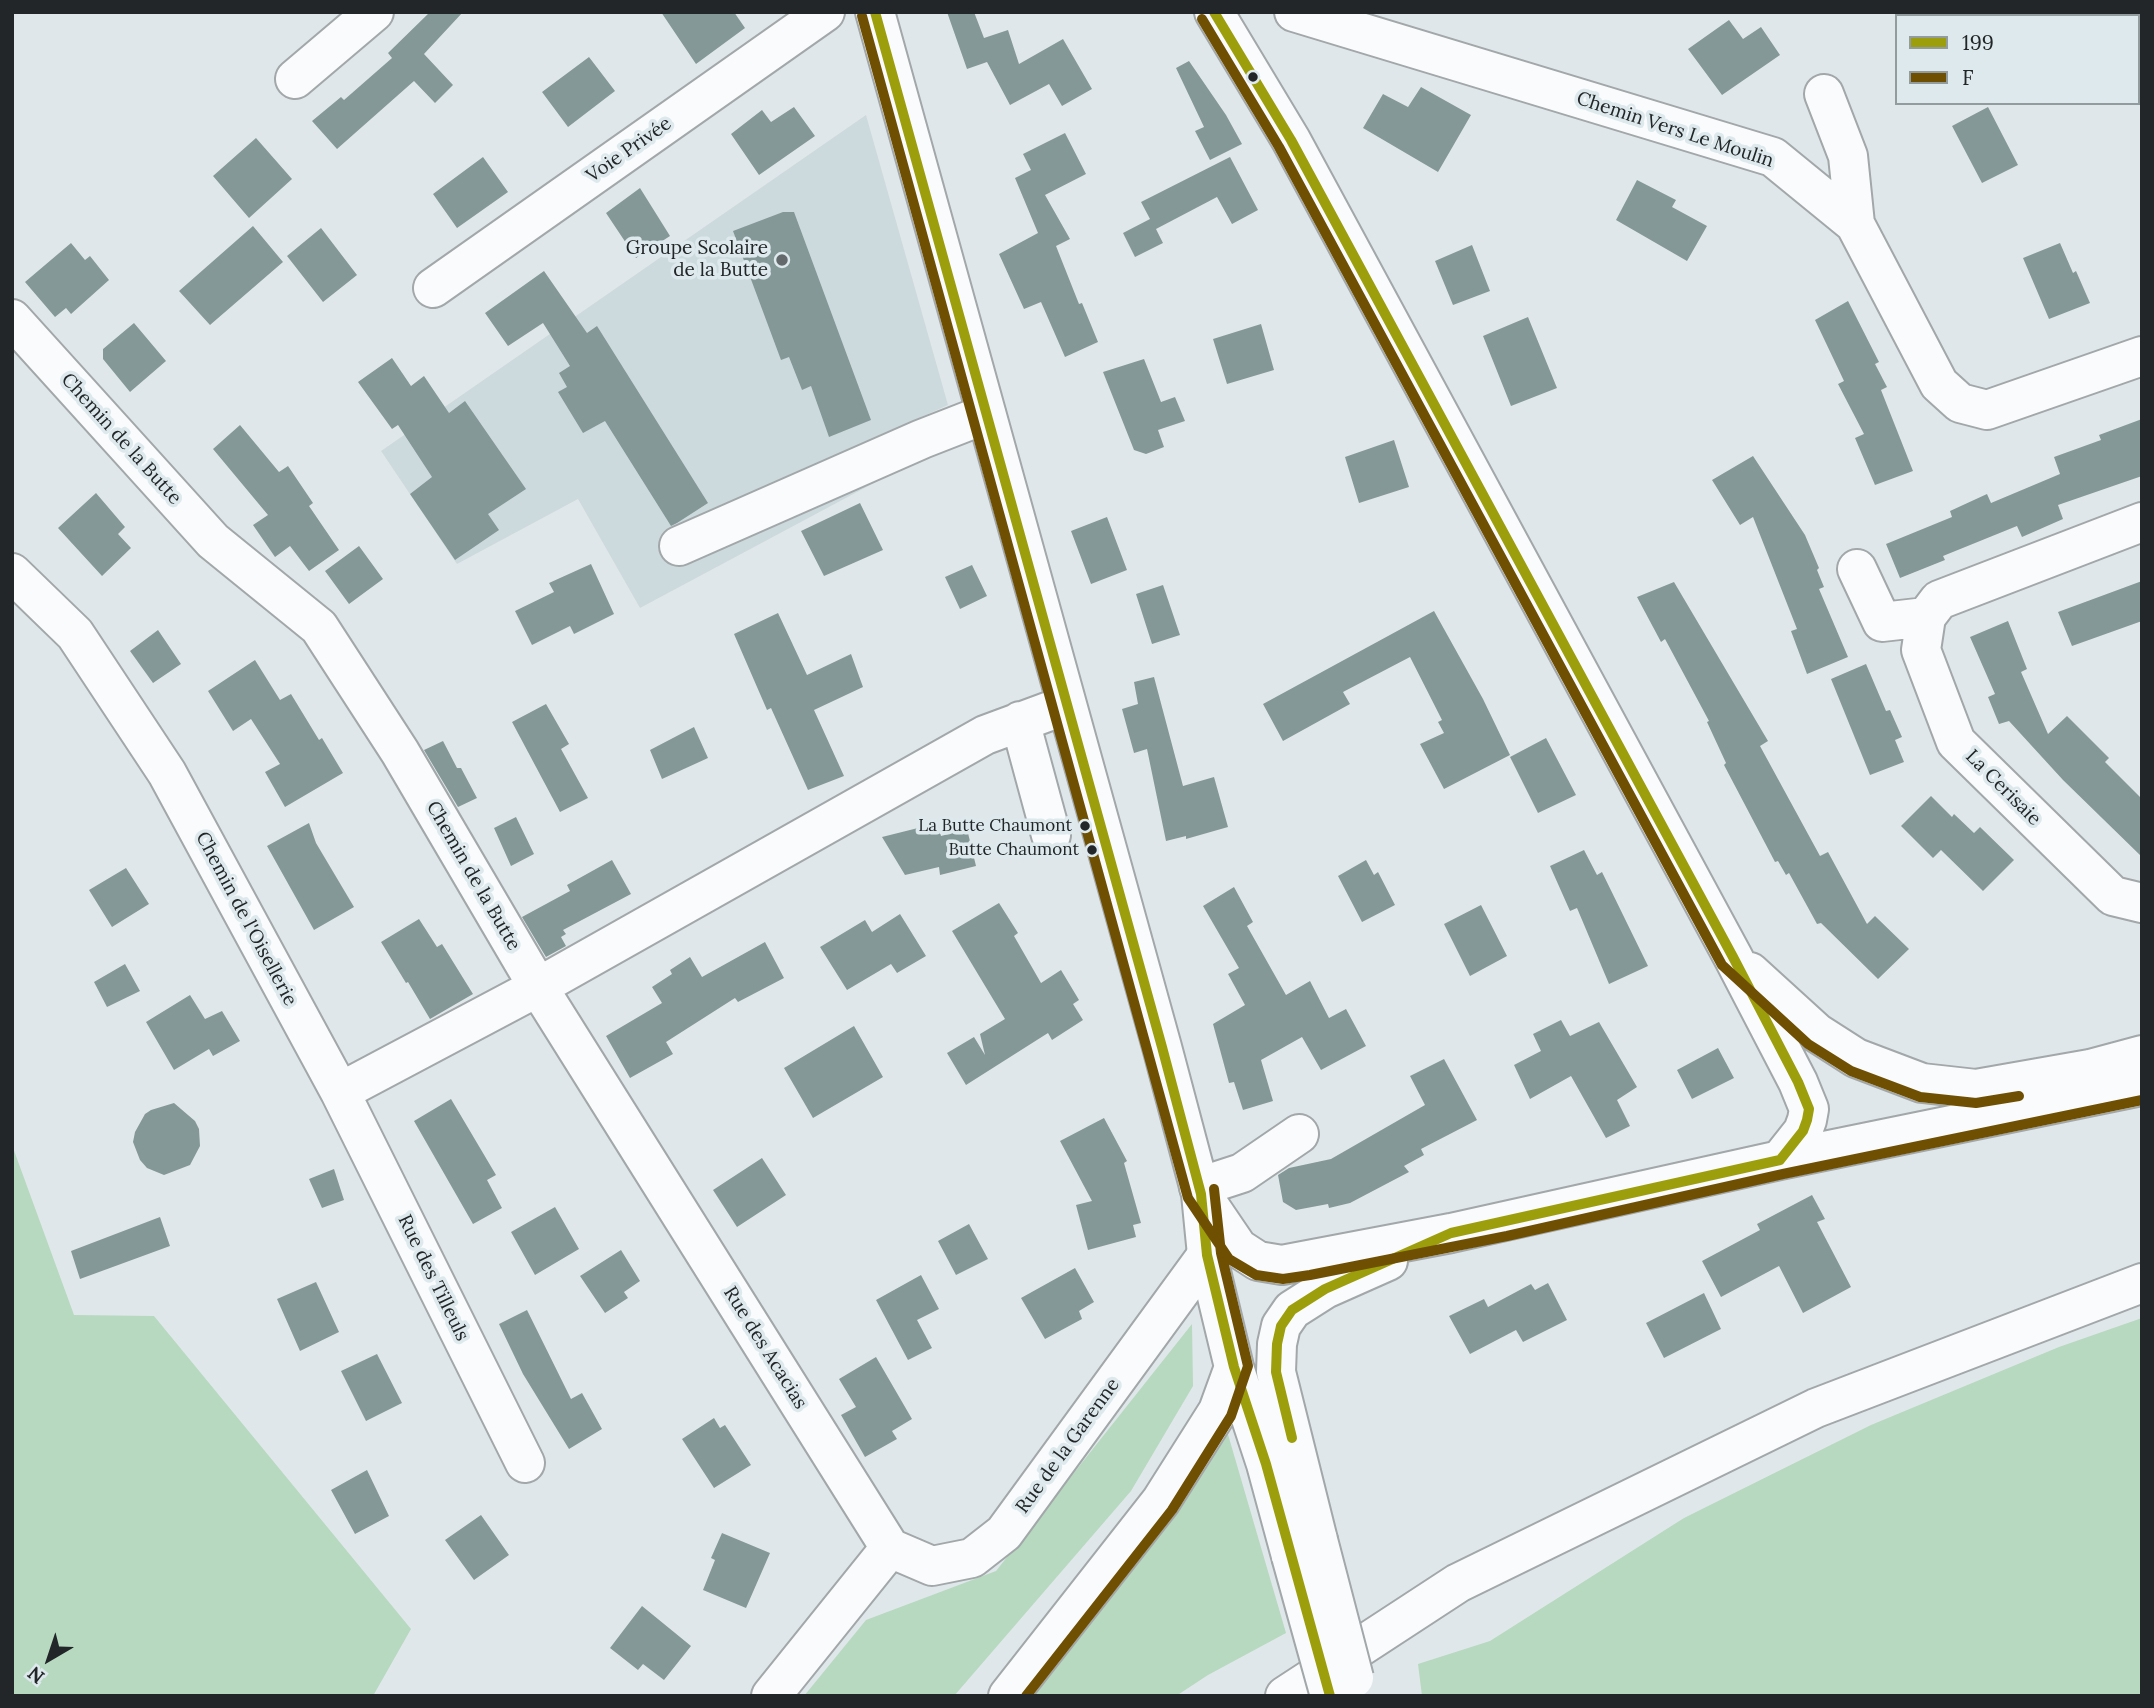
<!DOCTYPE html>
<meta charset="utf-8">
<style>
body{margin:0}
#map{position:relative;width:2154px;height:1708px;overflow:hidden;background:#e0e7ea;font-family:Lora,serif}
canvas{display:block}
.frame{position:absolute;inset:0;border:14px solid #222628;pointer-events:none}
.legend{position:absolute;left:1895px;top:14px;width:245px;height:91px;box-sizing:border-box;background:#dde9ed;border:2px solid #929b9e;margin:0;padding:9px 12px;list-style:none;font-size:21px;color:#222628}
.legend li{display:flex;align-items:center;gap:14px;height:35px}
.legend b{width:35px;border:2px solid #929b9e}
.north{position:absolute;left:14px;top:1624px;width:70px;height:70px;-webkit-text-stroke:5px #dde9ed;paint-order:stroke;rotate:219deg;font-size:19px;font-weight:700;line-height:28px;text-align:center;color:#222628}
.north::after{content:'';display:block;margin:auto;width:24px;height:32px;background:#222628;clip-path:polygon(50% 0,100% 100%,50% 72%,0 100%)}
</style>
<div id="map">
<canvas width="2154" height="1708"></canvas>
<div class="frame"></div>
<ul class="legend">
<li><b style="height:9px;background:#9d9e0c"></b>199</li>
<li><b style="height:9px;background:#6f4f02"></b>F</li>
</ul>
<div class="north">N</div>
</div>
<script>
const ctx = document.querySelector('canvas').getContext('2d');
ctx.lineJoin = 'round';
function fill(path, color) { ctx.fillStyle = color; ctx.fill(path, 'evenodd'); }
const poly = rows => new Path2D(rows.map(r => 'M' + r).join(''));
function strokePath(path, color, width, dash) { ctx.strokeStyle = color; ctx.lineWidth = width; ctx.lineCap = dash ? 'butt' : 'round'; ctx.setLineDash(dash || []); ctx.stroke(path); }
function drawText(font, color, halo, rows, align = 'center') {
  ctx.font = font + ' Lora,serif'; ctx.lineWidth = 7; ctx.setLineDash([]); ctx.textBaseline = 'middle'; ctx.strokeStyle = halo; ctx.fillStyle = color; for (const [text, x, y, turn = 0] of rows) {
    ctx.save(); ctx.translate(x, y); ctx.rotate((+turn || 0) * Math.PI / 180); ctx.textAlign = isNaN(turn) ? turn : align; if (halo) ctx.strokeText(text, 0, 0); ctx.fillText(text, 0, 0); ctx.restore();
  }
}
const built = poly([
 [866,115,948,405,915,420,922,438,930,453,640,608,578,499,457,564,381,451]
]);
const green = poly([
 [12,1145,74,1315,154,1316,411,1629,373,1696,12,1696],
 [2142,1318,2142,1696,1422,1696,1418,1664,1490,1641,1684,1518,1871,1425,2059,1347],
 [1192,1324,1193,1386,1131,1491,954,1696,804,1696,866,1620,996,1571],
 [1227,1431,1286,1633,1208,1675,1176,1696,1023,1696]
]);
const building = poly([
 [430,12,463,12,424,54,453,85,435,103,414,81,337,149,312,121,341,97,344,100,392,58,388,53],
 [661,12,734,12,745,28,696,64],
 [947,12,974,12,984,38,1008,30,1019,64,1063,39,1092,89,1062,106,1049,84,1010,105,987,62,967,69],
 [1729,20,1743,39,1761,27,1780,55,1722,95,1688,49],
 [589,57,615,91,568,127,542,92],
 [1189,61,1226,115,1242,144,1210,160,1195,131,1204,127,1176,68],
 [1421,87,1471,115,1438,172,1363,128,1383,94,1408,107],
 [794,107,815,136,759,175,731,134,762,110,771,122],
 [1988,107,2018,165,1982,183,1952,126],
 [1065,133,1086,174,1045,195,1070,239,1056,246,1079,304,1082,303,1098,342,1065,357,1041,302,1024,309,999,254,1038,233,1015,178,1031,170,1023,154],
 [256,138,292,179,249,218,213,176],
 [483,157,508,192,457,228,433,194],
 [1230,157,1258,210,1232,224,1217,197,1156,229,1163,243,1135,257,1123,233,1150,219,1141,202],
 [1637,180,1676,200,1672,207,1707,226,1687,261,1616,220],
 [640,188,670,236,636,258,606,213],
 [783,212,794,212,871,420,829,437,811,386,802,390,789,357,781,360,733,231],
 [253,226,283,262,210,325,179,291],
 [321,228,357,275,323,302,287,256],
 [71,243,85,260,90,256,109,280,71,314,66,308,55,317,25,282],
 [2060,243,2073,273,2076,271,2090,303,2049,319,2023,258],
 [1472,245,1490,291,1453,305,1435,261],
 [544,271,587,333,597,326,708,503,677,523,671,526,605,421,583,433,558,392,567,387,559,373,570,366,543,323,508,346,485,313],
 [1848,301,1879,362,1875,364,1887,387,1881,390,1913,471,1875,485,1855,438,1864,434,1838,384,1844,381,1815,320],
 [1528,317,1557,388,1511,406,1483,336],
 [134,323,166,361,130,392,103,359,103,349],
 [1261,324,1274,370,1227,384,1213,339],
 [392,358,411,386,424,376,449,413,465,401,526,489,488,514,499,530,455,560,410,494,432,477,398,425,392,429,358,382],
 [1144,359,1161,402,1175,397,1185,421,1158,430,1164,447,1146,454,1134,450,1103,372],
 [2142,419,2142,476,2058,505,2063,519,2022,537,2017,526,1943,556,1945,560,1900,578,1886,544,1952,517,1950,511,1987,494,1991,503,2060,474,2054,457,2101,440,2099,435],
 [240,425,279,472,288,466,313,503,309,506,339,550,309,571,290,546,275,557,253,525,268,515,213,449],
 [1394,440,1409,487,1359,503,1345,457],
 [1753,456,1805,535,1819,568,1817,570,1824,587,1819,589,1848,657,1807,674,1791,631,1797,629,1753,517,1740,525,1712,480],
 [96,493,125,527,118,534,131,548,102,576,58,528],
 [860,503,883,550,824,576,801,531],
 [1107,517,1127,570,1091,584,1071,531],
 [359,546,383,579,349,604,325,571],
 [591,564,614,614,574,634,570,626,532,645,515,611,554,592,549,583],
 [972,565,987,596,960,609,945,577],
 [2142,581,2142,621,2072,646,2058,612],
 [1674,582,1768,741,1760,746,1820,856,1828,852,1867,924,1875,916,1909,949,1878,979,1821,923,1817,924,1789,873,1786,875,1778,861,1775,862,1724,765,1726,763,1707,722,1709,721,1665,639,1661,642,1637,597],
 [1163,585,1180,635,1152,644,1136,594],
 [1434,611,1483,699,1510,755,1444,789,1420,744,1444,733,1438,722,1442,720,1410,657,1343,692,1350,704,1283,741,1263,704],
 [778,613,807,675,851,654,863,687,814,710,844,776,808,790,771,708,767,710,734,634],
 [2008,621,2027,669,2021,672,2048,734,2067,716,2109,758,2105,762,2142,799,2142,857,2063,780,2009,721,1999,724,1988,697,1995,694,1970,637],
 [158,630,181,664,153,683,130,651],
 [255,660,280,700,291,694,319,740,322,738,343,773,285,807,265,772,280,764,251,719,233,731,208,691],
 [1866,664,1886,711,1890,710,1902,737,1895,740,1904,762,1870,775,1831,679],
 [1154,677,1183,786,1214,777,1228,827,1186,839,1186,836,1166,841,1147,749,1134,753,1122,709,1138,704,1134,682],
 [546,704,569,744,561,749,588,798,560,812,512,722],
 [694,727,708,758,662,779,650,750],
 [1546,738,1576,795,1538,813,1510,757],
 [443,741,457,768,461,768,477,798,458,807,424,750],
 [1931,796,1952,817,1954,814,1974,833,1980,827,2014,860,1983,891,1941,850,1933,858,1901,826],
 [516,817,534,854,511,866,494,828],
 [309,823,316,843,354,907,314,930,267,846],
 [938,823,941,836,967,829,976,866,940,875,939,867,905,875,882,837],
 [1584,850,1597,875,1602,872,1648,966,1609,984,1577,908,1570,911,1550,866],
 [612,860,631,894,563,930,566,934,561,937,566,946,546,957,522,917,570,891,567,885],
 [1366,860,1374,875,1378,872,1395,905,1362,922,1338,876],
 [126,868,149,904,112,927,89,890],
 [1234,887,1253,922,1247,926,1286,995,1310,981,1329,1018,1346,1009,1366,1046,1321,1070,1302,1037,1261,1060,1273,1101,1243,1110,1234,1082,1229,1083,1213,1024,1245,1005,1228,974,1239,968,1203,906],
 [999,903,1018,933,1014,936,1041,983,1061,970,1079,1000,1073,1004,1083,1020,1052,1040,1048,1033,966,1085,947,1053,974,1037,985,1055,980,1034,1005,1019,952,931],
 [1481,905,1507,956,1470,976,1444,924],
 [900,914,926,956,897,973,891,964,847,990,820,947,865,920,872,932],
 [419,919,437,947,442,944,473,994,430,1019,408,982,406,983,381,942],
 [765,942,784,978,738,1002,735,998,666,1042,673,1054,630,1078,606,1036,662,1003,652,987,672,974,670,970,690,957,702,977],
 [125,964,140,991,107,1007,94,982],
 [190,995,205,1019,222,1011,240,1041,213,1056,209,1049,174,1070,146,1022],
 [1561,1020,1570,1036,1599,1022,1637,1087,1617,1100,1630,1126,1606,1138,1571,1076,1530,1099,1514,1065,1541,1051,1533,1034],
 [854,1026,883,1077,813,1118,784,1068],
 [1718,1048,1734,1078,1692,1099,1677,1070],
 [1444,1059,1477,1120,1421,1149,1424,1155,1404,1166,1409,1172,1350,1203,1329,1208,1328,1204,1296,1210,1283,1202,1278,1175,1289,1168,1331,1159,1425,1105,1410,1076],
 [451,1099,496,1175,487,1180,502,1208,473,1224,414,1121],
 [174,1103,195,1121,199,1129,200,1146,190,1165,164,1175,147,1168,140,1160,133,1142,135,1132,145,1114,151,1110],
 [1104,1118,1127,1161,1124,1163,1141,1223,1133,1225,1136,1237,1088,1250,1076,1205,1092,1201,1060,1141],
 [762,1158,786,1195,737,1227,713,1190],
 [334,1169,344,1200,322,1208,309,1179],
 [1812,1195,1825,1219,1817,1222,1851,1287,1803,1313,1779,1266,1721,1297,1702,1261,1760,1230,1757,1224],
 [555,1207,579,1249,535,1275,511,1232],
 [160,1217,170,1246,80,1279,71,1251],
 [969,1224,988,1259,956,1275,938,1241],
 [621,1250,640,1281,624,1292,628,1298,605,1313,580,1276],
 [1075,1268,1094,1302,1079,1311,1082,1319,1045,1339,1021,1298],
 [921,1275,939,1309,917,1320,932,1348,908,1360,876,1300],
 [316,1282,339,1332,300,1351,277,1299],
 [1548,1283,1567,1320,1523,1342,1516,1330,1470,1354,1449,1316,1484,1299,1488,1307,1531,1284,1535,1290],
 [1704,1293,1721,1329,1664,1358,1646,1323],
 [527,1310,571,1399,582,1393,602,1429,569,1449,523,1374,499,1324],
 [377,1354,402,1403,366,1421,341,1371],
 [876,1357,912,1419,892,1431,897,1439,865,1457,841,1415,856,1407,839,1379],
 [714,1418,720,1428,725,1425,751,1465,714,1488,682,1439],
 [367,1470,389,1516,355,1534,331,1490],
 [481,1515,509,1555,474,1580,445,1540],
 [722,1533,770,1553,746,1608,703,1590,715,1560,711,1558],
 [642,1606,691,1646,664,1680,643,1664,638,1670,610,1648]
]);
const minor = poly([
 [1294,12,1773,157,1855,224,1939,384,1960,403,1987,410,2142,356],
 [295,79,374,12],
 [1824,94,1848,156,1855,224],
 [433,288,825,12],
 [12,319,213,541,319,627,400,752,538,987,890,1548],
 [2142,522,1939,600,1926,617,1921,650,1956,742,2113,896,2142,903],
 [679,546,922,439,986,414],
 [1857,569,1882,622,1926,617],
 [12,573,75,634,167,773,340,1092,538,987,985,735,1066,705],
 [1020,721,1051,835],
 [340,1092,525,1463],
 [1199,1187,1242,1173,1299,1134],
 [890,1548,932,1566,972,1558,1004,1533,1207,1255],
 [771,1696,890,1548]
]);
const major = poly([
 [875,12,1162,1047,1201,1194,1207,1255,1234,1367,1266,1464,1291,1556],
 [1214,12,1291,140,1733,957,1798,1082,1809,1109,1807,1120,1803,1131,1780,1160],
 [1750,972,1817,1033,1856,1058,1922,1083,1976,1089,2090,1069,2142,1055],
 [1202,1195,1238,1248,1258,1261,1282,1265,1451,1233,1780,1160,2142,1086],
 [1318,1540,1276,1372,1277,1344,1281,1326,1292,1310,1325,1289,1388,1261],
 [1008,1696,1161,1501,1218,1411,1234,1367],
 [1285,1696,1458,1583,1816,1408,2142,1283]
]);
const majorBridge = poly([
 [1318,1540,1354,1678],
 [1291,1556,1330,1696]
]);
const bus1 = poly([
 [875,12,1162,1047,1201,1194,1207,1255,1234,1367,1266,1464,1330,1696],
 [1214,12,1291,140,1733,957,1798,1082,1809,1109,1807,1120,1803,1131,1780,1160],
 [1292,1438,1276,1372,1277,1344,1281,1326,1292,1310,1325,1289,1451,1233,1780,1160]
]);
const bus2 = poly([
 [862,16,1188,1198,1229,1259,1256,1275,1283,1279,1310,1275,1507,1236,1783,1174,2142,1100],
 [1202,19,1279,147,1722,965,1808,1044,1851,1071,1920,1097,1976,1103,2019,1096],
 [1026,1696,1172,1510,1231,1416,1248,1366,1221,1253,1214,1189]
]);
const markers = [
 [1253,77,6,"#222628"],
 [782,260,7,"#646a6c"],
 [1085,826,6,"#222628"],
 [1092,850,6,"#222628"]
];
const busNames = [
 ["La Butte Chaumont",1072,826],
 ["Butte Chaumont",1079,850]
];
const streetNames = [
 ["Chemin Vers Le Moulin",1675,130,18],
 ["Voie Privée",629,150,-35],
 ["Chemin de la Butte",121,439,48],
 ["La Cerisaie",2003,788,45],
 ["Chemin de la Butte",473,876,60],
 ["Chemin de l'Oisellerie",246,919,62],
 ["Rue des Tilleuls",433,1278,64],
 ["Rue des Acacias",765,1348,58],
 ["Rue de la Garenne",1068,1446,-54]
];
const poiNames = [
 ["Groupe Scolaire",768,249],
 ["de la Butte",768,271]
];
fill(built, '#ccdadd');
fill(green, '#b6d9bf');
fill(building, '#849898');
strokePath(minor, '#a2a7a9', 42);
strokePath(major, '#a2a7a9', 42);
strokePath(minor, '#fafbfc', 38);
strokePath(major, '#fafbfc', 38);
strokePath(majorBridge, '#a2a7a9', 42, []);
strokePath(majorBridge, '#fafbfc', 38);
strokePath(bus1, '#9d9e0c', 10);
strokePath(bus2, '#6f4f02', 10);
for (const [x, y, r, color] of markers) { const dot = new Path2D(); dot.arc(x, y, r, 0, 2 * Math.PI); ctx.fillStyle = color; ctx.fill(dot); strokePath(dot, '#dde9ed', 2.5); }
drawText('17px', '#222628', '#dde9ed', busNames, 'right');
drawText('19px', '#222628', '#dde9ed', streetNames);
drawText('19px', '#222628', '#dde9ed', poiNames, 'right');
</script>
